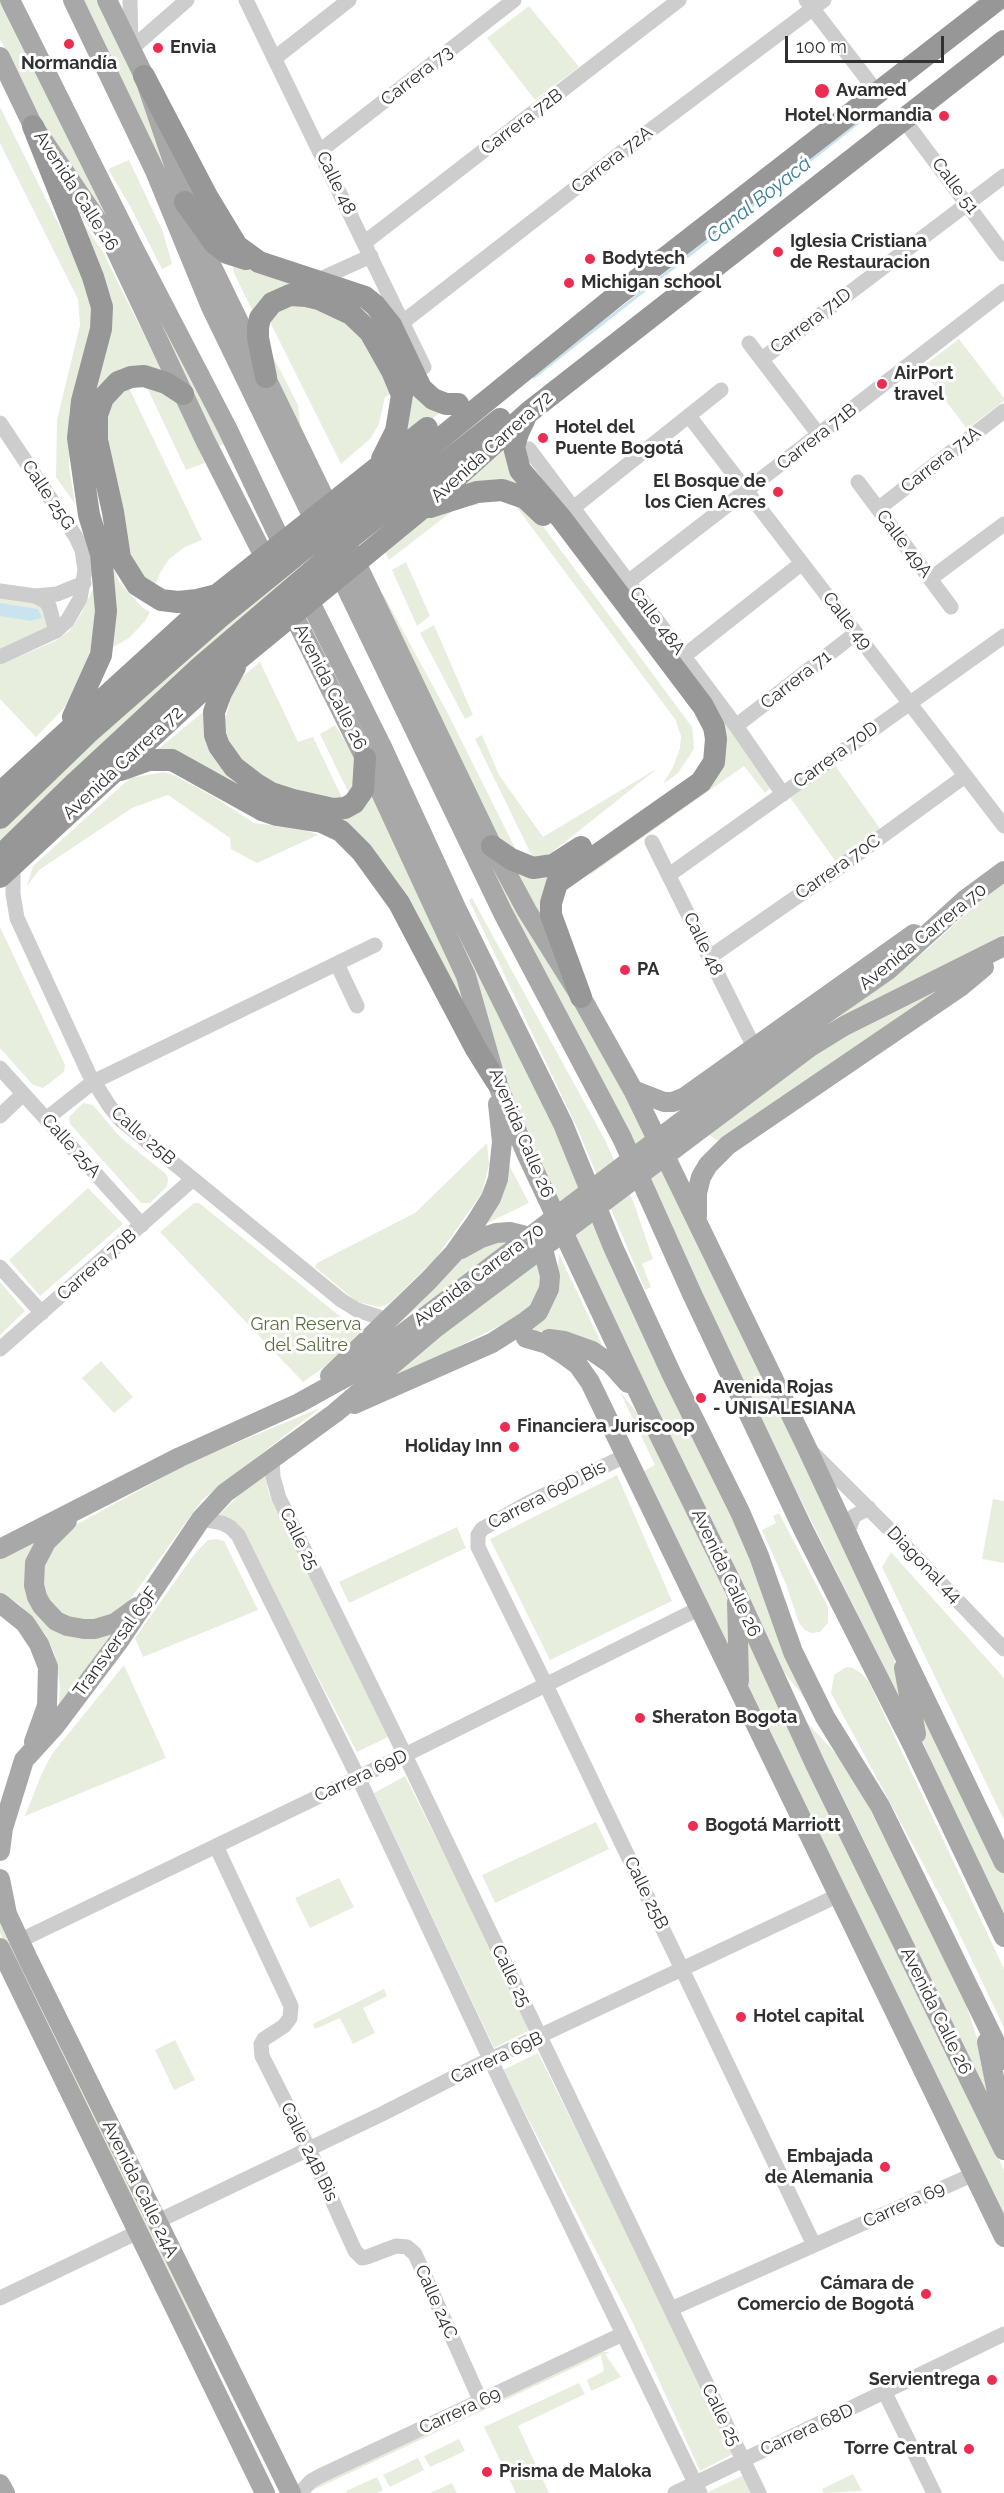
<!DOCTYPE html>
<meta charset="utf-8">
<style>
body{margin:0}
#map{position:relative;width:1004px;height:2493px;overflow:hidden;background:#fff;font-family:Raleway,sans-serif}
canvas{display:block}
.scale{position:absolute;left:785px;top:36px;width:159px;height:27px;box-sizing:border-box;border:3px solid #303030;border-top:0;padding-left:8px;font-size:18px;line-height:21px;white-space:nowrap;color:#303030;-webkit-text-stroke:4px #fff;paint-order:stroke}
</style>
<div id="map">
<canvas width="1004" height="2493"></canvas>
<div class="scale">100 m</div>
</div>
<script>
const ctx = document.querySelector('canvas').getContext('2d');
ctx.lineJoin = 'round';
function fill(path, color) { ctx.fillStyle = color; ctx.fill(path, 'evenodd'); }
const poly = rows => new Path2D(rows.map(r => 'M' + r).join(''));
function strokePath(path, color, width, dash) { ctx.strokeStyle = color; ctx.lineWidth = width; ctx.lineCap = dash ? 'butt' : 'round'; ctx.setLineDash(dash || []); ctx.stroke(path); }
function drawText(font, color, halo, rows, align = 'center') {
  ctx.font = font + ' Raleway,sans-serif'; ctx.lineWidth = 6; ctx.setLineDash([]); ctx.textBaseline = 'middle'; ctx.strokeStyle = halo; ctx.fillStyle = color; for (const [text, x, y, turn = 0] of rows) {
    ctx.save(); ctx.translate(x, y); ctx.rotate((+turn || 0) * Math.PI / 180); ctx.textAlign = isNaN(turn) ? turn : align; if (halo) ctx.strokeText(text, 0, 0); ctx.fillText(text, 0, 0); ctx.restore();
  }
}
const green = poly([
 [0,0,2,0,118,230,61,158,0,39],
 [80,0,97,0,132,69,200,254],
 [529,6,579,67,535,100,487,38],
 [0,107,89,285,93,315,69,413,69,466,75,504,56,477,57,420,80,325,78,299,0,143],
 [129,160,163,232,172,264,162,269,130,206,108,169],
 [66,198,103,252,166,379,109,379,94,483,109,554,119,582,143,608,150,612,145,621,129,638,110,649,84,448,104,346],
 [234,263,367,307,440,413,398,443,407,397,327,294,254,314,233,271],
 [287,299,346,315,396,391,385,397,379,424,370,439,341,464,268,318],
 [165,323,224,444,219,446,161,324],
 [262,335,298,405,301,431,274,379],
 [959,339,1004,398,1004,401,967,429,921,368],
 [145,383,175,399,205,463,186,470],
 [128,386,202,540,185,547,169,559,160,573,154,588,131,565,106,434,106,417,110,405],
 [505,443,505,454,512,474,538,498,702,719,709,736,709,754,706,764,694,780,575,862,574,859,692,779,703,762,706,753,706,737,699,719,536,500,506,484,476,484,448,491],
 [396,477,0,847,0,823],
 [564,500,732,726,770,788,765,793,744,766,591,874,587,868,724,749],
 [467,502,480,504,455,509,389,560,384,550,423,518],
 [515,505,528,506,692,727,694,748,690,755,678,773,663,784,673,767,680,748,681,736,675,719],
 [406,562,430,616,417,626,392,570],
 [93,589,98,590,96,632,88,658,74,692,64,708,36,737,0,699,0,665,55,641,69,631,81,614],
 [383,594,446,710,521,860,499,844,380,596],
 [0,596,41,601,49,624,45,630,0,652],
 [434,625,473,715,465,719,420,633],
 [260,662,298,742,313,737,344,802,275,784,250,768,225,739,223,728,233,690,243,676],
 [404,680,550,960,638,1115,892,1649,905,1709,513,922],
 [209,707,205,725,295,808,372,791,461,980,480,1051,375,858,295,812,156,751],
 [356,713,501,1011,733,1514,813,1708,778,1665,523,1131,351,714],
 [335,725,356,759,351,798,320,734],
 [482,735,499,775,543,837,658,768,551,853,538,858,532,856,475,739],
 [834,764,881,830,836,862,789,796],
 [164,772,174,775,214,797,254,823,303,829,318,835,257,863,231,849,230,838,168,795,132,808,39,870,27,886,33,866,130,778],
 [511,864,556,874,550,934],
 [1004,880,1004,935,841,1018,840,1016,924,952],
 [472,898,604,1138,633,1201,653,1259,642,1264,651,1287,645,1290,578,1130,469,900],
 [0,927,65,1065,64,1072,43,1088,33,1085,0,1048],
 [940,990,725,1138,717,1140,706,1133,818,1052,872,1020],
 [83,1103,93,1105,120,1137,166,1174,168,1178,167,1186,150,1203,141,1203,70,1124,69,1117],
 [487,1143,489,1164,482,1193,436,1258,390,1303,380,1307,357,1302,315,1267,317,1263,415,1213],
 [507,1161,529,1203,481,1226],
 [88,1188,123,1224,40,1296,9,1260],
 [194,1203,199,1203,346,1321,364,1328,334,1360,303,1382,160,1232],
 [516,1238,421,1310,417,1308,357,1360,464,1255,487,1240],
 [559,1254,605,1351,548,1331,530,1331,538,1323,557,1286],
 [540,1261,540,1295,523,1314,374,1389,438,1336],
 [0,1282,25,1311,0,1335],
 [101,1361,133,1397,114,1413,82,1378],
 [620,1392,648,1426,733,1597,734,1667,642,1472,655,1465],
 [320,1408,202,1500,129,1601,115,1616,82,1624,54,1611,40,1584,47,1548,72,1527,191,1462],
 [265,1474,269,1494,388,1737,357,1752,238,1525,219,1515,247,1487],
 [617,1475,672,1601,550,1660,490,1539],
 [993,1499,1004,1501,1004,1563,982,1559],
 [779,1513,828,1607,828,1623,820,1632,812,1633,805,1630,799,1623,786,1584,762,1530,776,1523,773,1516],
 [457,1527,466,1548,349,1603,339,1582],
 [42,1535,34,1609,122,1629,58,1716,60,1686,55,1655,46,1635,19,1604,0,1593,0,1556],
 [217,1539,224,1541,258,1610,143,1657,135,1638,196,1552,208,1540],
 [891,1552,1004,1678,1004,1820,882,1567],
 [744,1623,1004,2170,1004,2222,748,1691],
 [124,1665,166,1758,25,1816,42,1773,52,1754],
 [846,1667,853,1668,862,1674,869,1682,1004,1969,1004,2028,950,1914,831,1693,834,1675],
 [911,1689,1004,1874,1004,1916,934,1769,921,1737],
 [801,1716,837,1755,859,1788,962,1991,989,2076,995,2110,837,1785],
 [405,1776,532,2029,494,2048,374,1793],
 [596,1822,609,1849,495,1903,482,1875],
 [339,1878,354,1907,310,1928,295,1898],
 [0,1907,187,2299,200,2332,180,2302,5,1944,0,1933],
 [384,1989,387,1996,363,2008,375,2033,353,2044,340,2018,315,2029,313,2024],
 [175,2040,195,2080,174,2090,155,2050],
 [538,2053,665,2310,733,2454,700,2471,632,2321,503,2070],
 [602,2352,610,2352,605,2354,621,2377,591,2391,587,2380,604,2371,601,2355,307,2493,316,2484],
 [579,2383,585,2394,518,2426,549,2493,516,2493,484,2427],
 [459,2439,465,2451,430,2467,424,2456],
 [418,2458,424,2470,390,2487,383,2475],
 [853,2474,862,2491,824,2493,822,2489],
 [744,2475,752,2493,706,2493],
 [377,2477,383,2490,377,2493,347,2493,346,2491],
 [452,2483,457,2493,430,2493]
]);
const water = poly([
 [0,603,38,609,42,618,30,621,0,616]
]);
const stream = poly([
 [534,377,859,122]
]);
const minor = poly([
 [130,0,131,46],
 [246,0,424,367],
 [806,0,870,83],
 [131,49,187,0],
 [275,58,349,0],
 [904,120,1004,254],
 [320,151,514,0],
 [364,243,679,0],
 [318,280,371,256],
 [403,322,640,138,824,0],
 [749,343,819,435],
 [762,359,1004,176],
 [689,416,1004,826],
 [0,423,76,537,82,550,85,570,80,599,67,621,56,631,0,657],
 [529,449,736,726,783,794],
 [858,482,951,607],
 [573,508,721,390],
 [878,509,1004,411],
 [930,579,1004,524],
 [628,582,1004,291],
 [0,591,35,596,45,601,49,606,56,631],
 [35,596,57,594,84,583],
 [684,656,802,563],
 [736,726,856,633],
 [652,842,754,1047],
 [13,865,13,894,17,918,89,1074,110,1107,122,1121,341,1300,357,1310,388,1320],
 [669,875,1004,636],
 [710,957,837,869,965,776],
 [337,964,357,1006],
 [0,1068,142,1225],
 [0,1116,23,1094],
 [46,1119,93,1082,375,945],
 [0,1267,42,1313],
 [0,1349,193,1179],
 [813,1453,886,1526,1004,1649],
 [625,1456,526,1504,482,1529,478,1535,478,1547,546,1685,814,2245],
 [272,1457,273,1477,279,1498,405,1755,759,2493],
 [201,1519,222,1523,230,1527,238,1535,358,1777,501,2082,700,2493],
 [847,1534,854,1516,869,1508],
 [216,1846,291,2006,290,2018,284,2026,264,2039,261,2044,262,2056,309,2149,355,2251,362,2258,367,2257,396,2246,407,2247,415,2254,481,2402],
 [19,1941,411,1752,700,1608],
 [156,2222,384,2113,476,2066,839,1895],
 [0,2298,138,2232],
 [671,2309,974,2174],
 [885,2393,934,2493],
 [300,2493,311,2481,320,2476,623,2334],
 [675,2493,1004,2334]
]);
const major = poly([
 [10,0,133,247,227,428,288,556],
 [73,0,155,171,211,307,319,530],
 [107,0,144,76,201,244,334,518],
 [0,57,33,126,112,242,205,440,271,570],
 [350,550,492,846,527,911,581,997,633,1090,806,1446,901,1649,1004,1863],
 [334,562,503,913,622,1138,692,1294,803,1529,912,1744,1004,1937],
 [303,588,382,747,457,910,563,1124,613,1247,672,1375,740,1512,759,1556,793,1652,825,1717,880,1806,1004,2060],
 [287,602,365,758,466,976,496,1081,526,1153,643,1402,737,1594,815,1764,1004,2150],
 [633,1090,664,1102,673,1102,685,1097,914,934],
 [697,1216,697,1193,701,1177,708,1165,728,1145,960,987,984,967],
 [526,1338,547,1344,563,1354,578,1365,590,1382,1004,2237],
 [549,1339,564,1341,592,1351,611,1364,628,1383],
 [330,1376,429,1280,454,1253,476,1222,491,1198,498,1179,502,1142,498,1104],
 [354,1404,492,1343,525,1322,538,1312,549,1289,550,1276,544,1253,534,1241,522,1235,510,1232,496,1233,481,1238,461,1249],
 [67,1521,46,1542,35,1563,34,1585,37,1597,42,1606,56,1621,67,1626,84,1629,95,1629,115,1623,137,1607],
 [0,1549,180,1457,299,1403,346,1377,799,1032,888,970,966,899,1004,871],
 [737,1602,739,1681],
 [0,1603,25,1623,39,1644,48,1667,47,1706,34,1742],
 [904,1668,916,1734],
 [0,1851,3,1828,24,1760,55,1726,119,1641,201,1519,225,1493,335,1413,434,1329,810,1047,844,1026,1004,946],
 [0,1879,7,1914,28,1959,291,2493],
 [0,1948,265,2493],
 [987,2042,1004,2127],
 [0,2484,5,2493]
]);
const highway = poly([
 [144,76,208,198,237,246,259,262,365,297,375,305,391,325,421,388,433,399,446,404,458,404],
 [33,126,93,277,102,307,101,329,82,401,78,438,89,515,101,554,106,611,101,655,73,717],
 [185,202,215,244,227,253,246,259],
 [266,377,258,338,258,327,260,318,272,303,290,295,306,296,319,299,351,314,370,332,392,371,402,395,396,431,382,459],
 [183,394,166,383,144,376,131,377,118,382,103,398,97,415,97,440,113,512,120,558,137,585,161,600,178,602,197,600,217,595],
 [525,418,518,433,514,447,520,470,561,518,703,706,714,727,716,739,714,762,701,782,557,883,551,903,551,915,581,997],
 [430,507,477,492,502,490,525,498,543,515],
 [235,667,221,693,214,712,215,735,219,746,234,767,256,784,271,793,293,800,333,809,345,808,354,803,363,790,365,758],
 [121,770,149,760,172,760,262,810,277,815,322,822,341,831,362,852,399,903,476,1049,496,1081],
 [0,793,218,594,427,428],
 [0,818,88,733,220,617,616,296,997,0],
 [492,846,511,859,533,868,553,865,581,847],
 [0,856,76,782,200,667,353,536,500,419],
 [0,877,218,676,420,510,529,412,1004,41]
]);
const markers = [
 [69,44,6,"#ed2c51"],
 [158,48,6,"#ed2c51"],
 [822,91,8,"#ed2c51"],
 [944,116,6,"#ed2c51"],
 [778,252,6,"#ed2c51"],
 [590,259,6,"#ed2c51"],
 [569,283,6,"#ed2c51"],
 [882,384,6,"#ed2c51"],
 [543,438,6,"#ed2c51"],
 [778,492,6,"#ed2c51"],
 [625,970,6,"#ed2c51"],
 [701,1398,6,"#ed2c51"],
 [505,1427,6,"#ed2c51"],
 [514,1447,6,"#ed2c51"],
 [640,1718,6,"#ed2c51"],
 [693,1826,6,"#ed2c51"],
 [741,2017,6,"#ed2c51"],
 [885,2167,6,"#ed2c51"],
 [926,2294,6,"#ed2c51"],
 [992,2380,6,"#ed2c51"],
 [969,2449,6,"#ed2c51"],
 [487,2472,6,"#ed2c51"]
];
const poiNames = [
 ["Envia",170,48],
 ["Normandía",69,64,"center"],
 ["Avamed",836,91],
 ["Hotel Normandia",932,116,"right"],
 ["Iglesia Cristiana",790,242],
 ["de Restauracion",790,263],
 ["Bodytech",602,259],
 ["Michigan school",581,283],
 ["AirPort",894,374],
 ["travel",894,395],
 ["Hotel del",555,428],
 ["Puente Bogotá",555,449],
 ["El Bosque de",766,482,"right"],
 ["los Cien Acres",766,503,"right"],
 ["PA",637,970],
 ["Avenida Rojas",713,1388],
 ["- UNISALESIANA",713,1409],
 ["Financiera Juriscoop",517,1427],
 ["Holiday Inn",502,1447,"right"],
 ["Sheraton Bogota",652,1718],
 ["Bogotá Marriott",705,1826],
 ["Hotel capital",753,2017],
 ["Embajada",873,2157,"right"],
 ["de Alemania",873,2178,"right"],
 ["Cámara de",914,2284,"right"],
 ["Comercio de Bogotá",914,2305,"right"],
 ["Servientrega",980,2380,"right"],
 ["Torre Central",957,2449,"right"],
 ["Prisma de Maloka",499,2472]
];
const streetNames = [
 ["Carrera 73",417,76,-38],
 ["Carrera 72B",522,122,-37],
 ["Carrera 72A",612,160,-38],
 ["Calle 48",336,183,64],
 ["Calle 51",955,186,53],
 ["Avenida Calle 26",76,191,57],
 ["Carrera 71D",811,321,-37],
 ["Carrera 71B",817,437,-38],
 ["Avenida Carrera 72",492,447,-42],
 ["Carrera 71A",941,460,-38],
 ["Calle 25G",48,495,56],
 ["Calle 49A",904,544,53],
 ["Calle 48A",657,621,53],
 ["Calle 49",847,621,52],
 ["Carrera 71",796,680,-38],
 ["Avenida Calle 26",330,687,63],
 ["Carrera 70D",836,755,-36],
 ["Avenida Carrera 72",123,763,-43],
 ["Carrera 70C",838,867,-35],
 ["Avenida Carrera 70",923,937,-39],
 ["Calle 48",703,944,64],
 ["Avenida Calle 26",521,1133,67],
 ["Calle 25B",143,1136,41],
 ["Calle 25A",71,1146,48],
 ["Carrera 70B",97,1265,-41],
 ["Avenida Carrera 70",479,1275,-37],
 ["Carrera 69D Bis",547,1495,-27],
 ["Calle 25",299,1539,64],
 ["Diagonal 44",924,1565,46],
 ["Avenida Calle 26",726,1573,65],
 ["Transversal 69F",116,1642,-54],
 ["Carrera 69D",361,1776,-25],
 ["Calle 25B",646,1893,64],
 ["Calle 25",511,1976,64],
 ["Avenida Calle 26",936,2011,64],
 ["Carrera 69B",497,2058,-25],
 ["Calle 24B Bis",309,2152,64],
 ["Avenida Calle 24A",140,2189,64],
 ["Carrera 69",904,2205,-24],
 ["Calle 24C",436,2302,66],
 ["Carrera 69",460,2411,-25],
 ["Calle 25",721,2415,64],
 ["Carrera 68D",807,2430,-25]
];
const parkNames = [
 ["Gran Reserva",306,1325],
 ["del Salitre",306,1346]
];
const waterNames = [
 ["Canal Boyacá",759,200,-38]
];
fill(green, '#e8eede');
fill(water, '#c9e4ee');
strokePath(stream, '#c9e4ee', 3);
strokePath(minor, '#cdcdcd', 15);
strokePath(major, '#a8a8a8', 20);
strokePath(highway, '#979797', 22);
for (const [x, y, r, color] of markers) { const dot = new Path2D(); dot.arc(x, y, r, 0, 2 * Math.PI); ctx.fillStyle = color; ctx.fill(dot); strokePath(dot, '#fff', 2); }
drawText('bold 18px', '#303030', '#fff', poiNames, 'left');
drawText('18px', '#303030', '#fff', streetNames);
drawText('18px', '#596e3b', '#fff', parkNames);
drawText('italic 20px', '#3a7e97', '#fff', waterNames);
</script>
